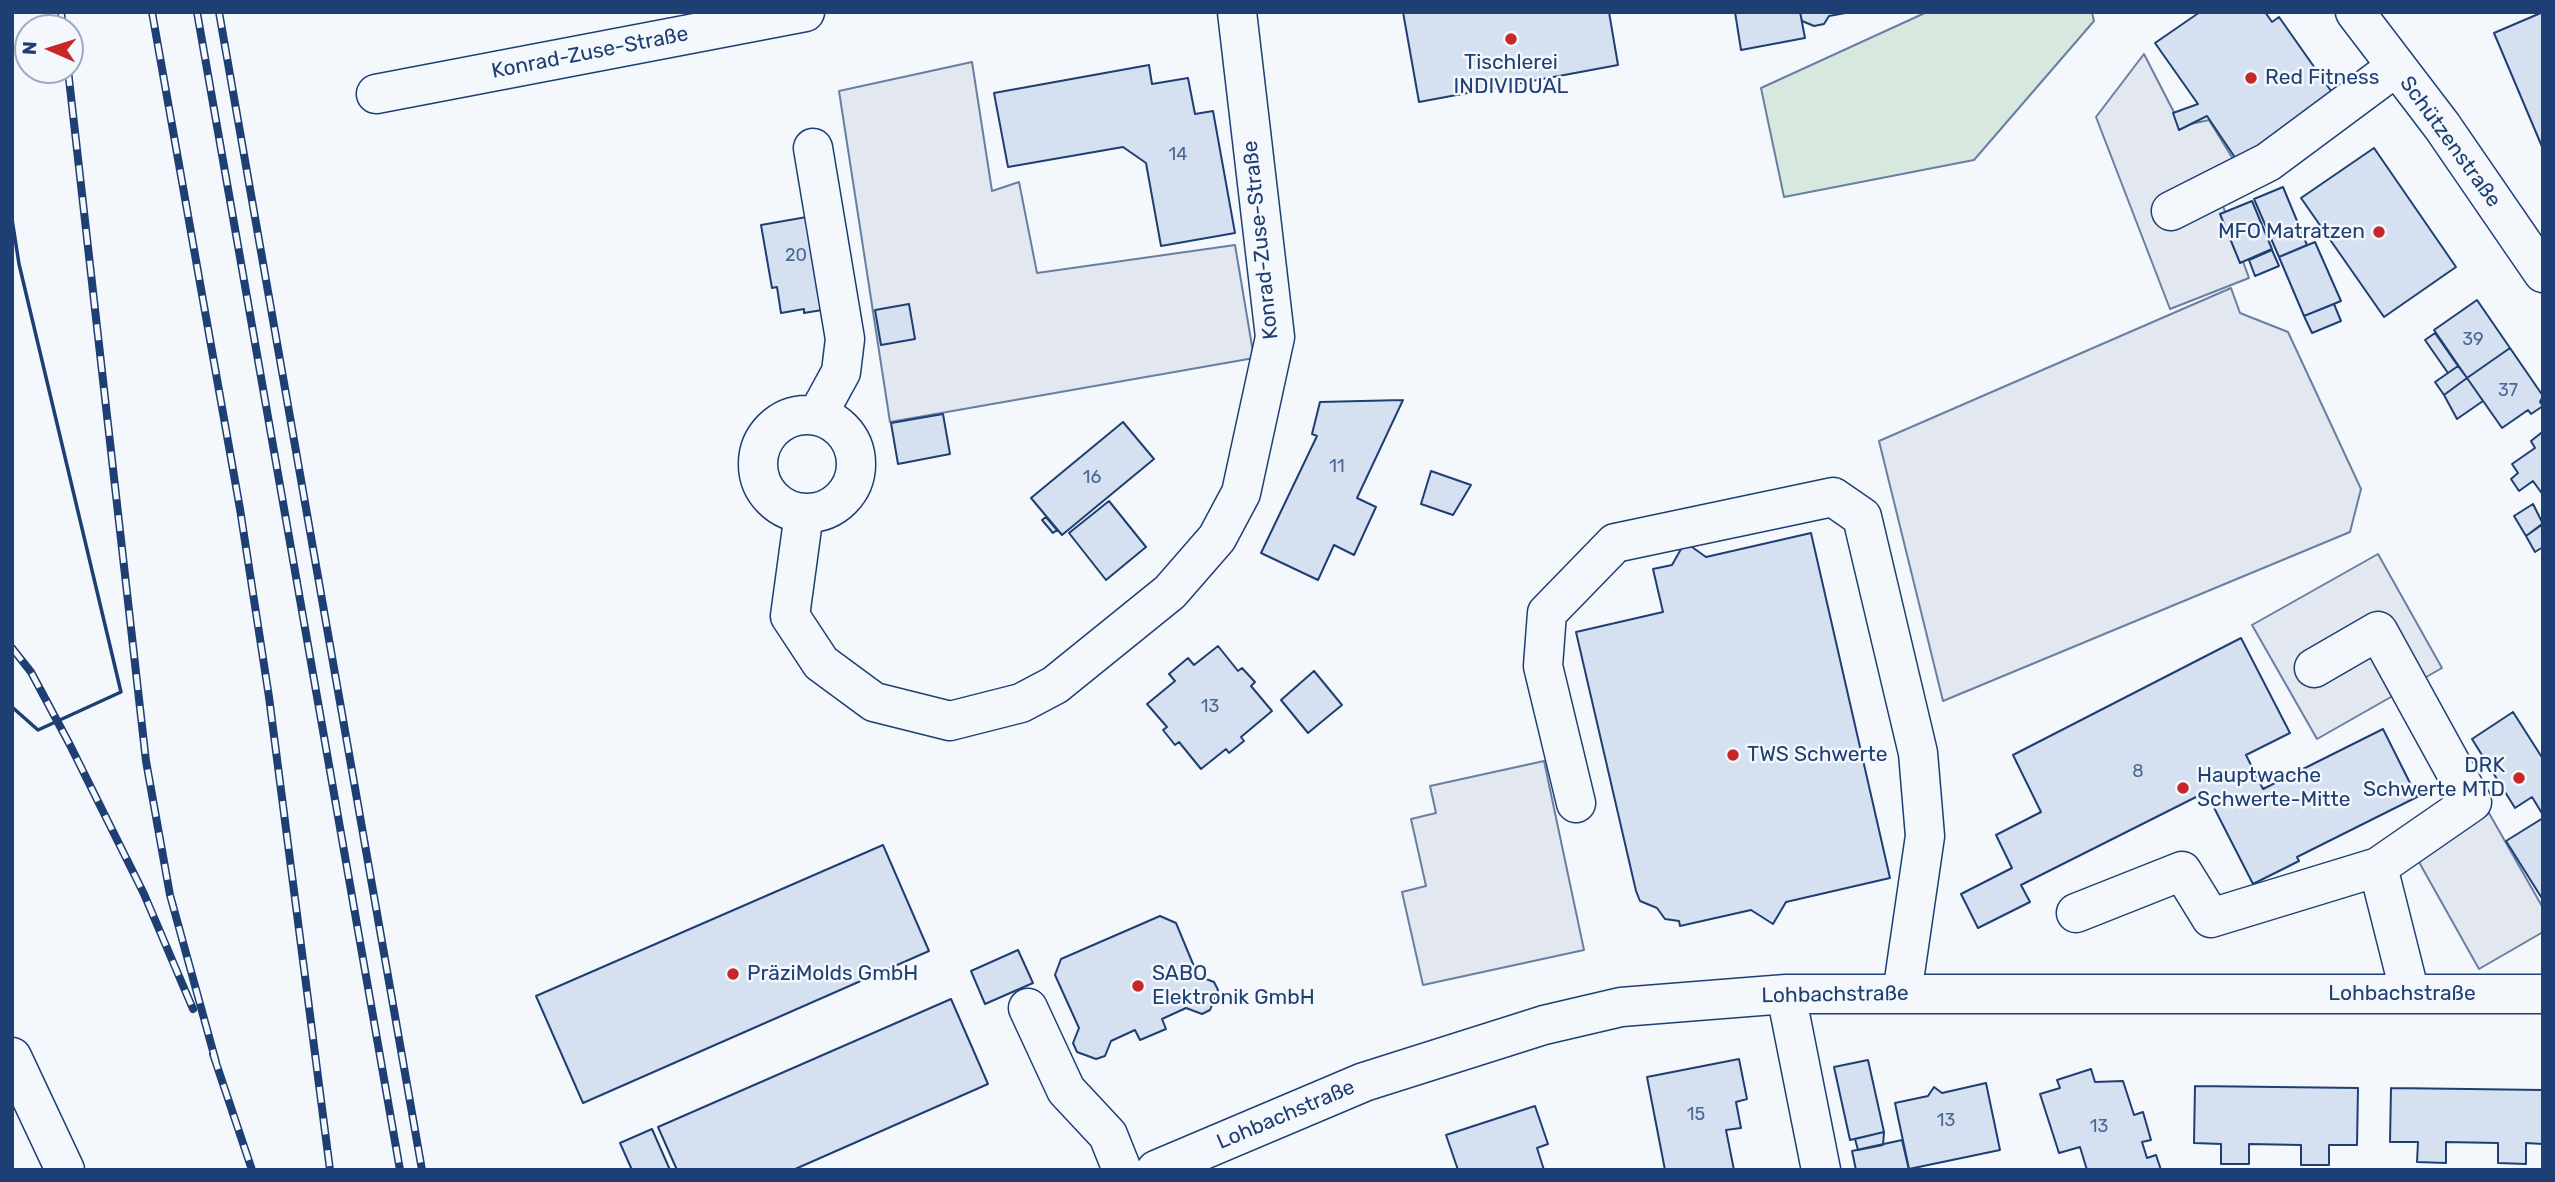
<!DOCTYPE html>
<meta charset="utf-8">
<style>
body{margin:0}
#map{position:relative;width:2555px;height:1182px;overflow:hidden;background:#f4f7fb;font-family:Rubik,sans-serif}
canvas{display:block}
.frame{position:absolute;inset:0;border:14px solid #1d3f73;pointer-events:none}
.north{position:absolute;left:14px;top:14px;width:70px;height:70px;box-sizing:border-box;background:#f4f7fb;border:2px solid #9eadc5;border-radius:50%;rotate:273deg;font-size:19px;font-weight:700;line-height:28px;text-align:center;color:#1d3f73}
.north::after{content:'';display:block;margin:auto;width:24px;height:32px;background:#c62828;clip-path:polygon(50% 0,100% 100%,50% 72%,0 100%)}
</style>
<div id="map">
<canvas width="2555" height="1182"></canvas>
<div class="frame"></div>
<div class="north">N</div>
</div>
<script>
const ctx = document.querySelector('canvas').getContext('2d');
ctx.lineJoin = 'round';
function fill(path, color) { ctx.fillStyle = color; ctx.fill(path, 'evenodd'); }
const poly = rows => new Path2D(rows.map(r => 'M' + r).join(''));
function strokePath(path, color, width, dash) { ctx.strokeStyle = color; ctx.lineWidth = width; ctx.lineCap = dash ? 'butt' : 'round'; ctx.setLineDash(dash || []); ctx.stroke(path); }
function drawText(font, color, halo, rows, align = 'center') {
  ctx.font = font + ' Rubik,sans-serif'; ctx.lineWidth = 5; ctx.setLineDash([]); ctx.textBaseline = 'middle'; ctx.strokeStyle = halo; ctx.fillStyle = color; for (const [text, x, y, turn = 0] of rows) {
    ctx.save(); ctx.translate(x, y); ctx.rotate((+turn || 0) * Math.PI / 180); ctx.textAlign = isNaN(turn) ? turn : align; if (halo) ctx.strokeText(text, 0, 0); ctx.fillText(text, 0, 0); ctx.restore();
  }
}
const green = poly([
 [1927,12,2092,12,2094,21,1974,160,1784,197,1761,88,1927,12]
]);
const parking = poly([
 [2144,54,2181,126,2209,120,2238,167,2215,184,2249,278,2170,309,2096,117,2144,54],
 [972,62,992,191,1019,182,1037,273,1235,245,1254,358,890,422,839,91,972,62],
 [2231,288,2240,313,2288,332,2361,489,2350,532,1943,701,1879,441,2231,288],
 [2378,554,2442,668,2317,739,2252,625,2378,554],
 [1544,761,1584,950,1423,985,1402,892,1426,886,1411,819,1436,813,1430,786,1544,761],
 [2489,813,2543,908,2543,932,2479,969,2415,855,2489,813]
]);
const building = poly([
 [1403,12,1609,12,1618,65,1419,102,1403,12],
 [1735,12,1800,12,1805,38,1741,50,1735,12],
 [1800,12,1851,12,1829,16,1824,24,1814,26,1802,21,1800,12],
 [2200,12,2265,12,2272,22,2279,17,2336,98,2240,165,2207,116,2179,130,2173,113,2198,104,2155,43,2200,12],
 [2543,12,2543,149,2494,33,2543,12],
 [1149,65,1152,84,1188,78,1195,114,1213,111,1235,233,1161,246,1146,163,1123,147,1008,167,994,93,1149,65],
 [2374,148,2456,267,2384,317,2301,198,2374,148],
 [2283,187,2307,245,2279,257,2254,199,2283,187],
 [2252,201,2272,249,2240,263,2220,214,2252,201],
 [818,215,834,308,804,313,804,309,781,313,777,287,772,288,761,225,818,215],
 [2315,242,2341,301,2304,316,2279,257,2315,242],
 [2272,250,2279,266,2255,276,2249,260,2272,250],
 [2477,300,2510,348,2467,378,2434,330,2477,300],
 [909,304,915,339,881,345,875,310,909,304],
 [2334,304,2341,321,2312,333,2304,316,2334,304],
 [2435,333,2458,366,2448,373,2425,340,2435,333],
 [2510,348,2543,396,2540,402,2543,406,2531,414,2528,410,2502,428,2467,378,2510,348],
 [2458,366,2467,378,2444,395,2435,382,2458,366],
 [2467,378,2483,401,2457,419,2444,395,2467,378],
 [1403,400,1357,498,1376,507,1354,555,1334,545,1318,580,1261,553,1317,436,1312,434,1320,402,1403,400],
 [943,414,950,454,898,464,891,423,943,414],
 [1123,422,1154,459,1062,535,1031,498,1123,422],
 [2541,433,2543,435,2543,495,2533,481,2519,491,2511,479,2518,473,2512,464,2535,448,2531,441,2541,433],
 [1431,471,1471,485,1453,515,1421,504,1431,471],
 [1109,501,1146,547,1106,580,1069,533,1109,501],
 [2533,504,2543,524,2526,536,2514,516,2533,504],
 [1046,517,1057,530,1053,533,1042,520,1046,517],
 [2542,524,2543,547,2535,552,2526,536,2542,524],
 [1811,533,1890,878,1786,902,1773,924,1751,910,1680,926,1679,921,1665,919,1657,908,1640,901,1636,891,1576,632,1663,612,1653,569,1672,565,1685,542,1706,557,1811,533],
 [2241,638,2290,733,2246,755,2263,789,2383,729,2417,797,2297,857,2299,861,2253,884,2206,792,2021,885,2030,902,1978,928,1961,894,2012,868,1996,835,2041,812,2013,755,2241,638],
 [1218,646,1238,671,1242,668,1255,682,1251,686,1272,711,1241,737,1244,741,1229,753,1226,749,1201,769,1179,742,1175,745,1163,730,1167,727,1147,704,1175,681,1169,674,1188,658,1194,665,1218,646],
 [1314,671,1342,705,1308,733,1281,700,1314,671],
 [2513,712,2543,759,2543,815,2532,797,2515,808,2472,739,2513,712],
 [2543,818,2543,900,2506,841,2543,818],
 [883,845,929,951,583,1103,536,996,883,845],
 [1160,916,1176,923,1198,976,1214,982,1218,990,1210,1010,1202,1014,1186,1008,1162,1019,1166,1029,1140,1040,1135,1030,1111,1041,1105,1056,1096,1059,1077,1052,1073,1043,1079,1028,1055,975,1061,959,1160,916],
 [1018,950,1033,983,985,1004,971,971,1018,950],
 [951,999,988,1084,793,1170,677,1170,658,1127,951,999],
 [1739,1059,1747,1099,1736,1102,1741,1128,1726,1130,1734,1170,1665,1170,1647,1077,1739,1059],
 [1868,1060,1884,1132,1850,1140,1834,1067,1868,1060],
 [2091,1069,2095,1082,2123,1081,2134,1115,2143,1112,2151,1140,2142,1142,2147,1158,2156,1155,2161,1170,2087,1170,2080,1147,2059,1153,2040,1094,2060,1088,2057,1080,2091,1069],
 [1986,1083,2000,1150,1909,1169,1895,1103,1928,1096,1934,1087,1942,1093,1986,1083],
 [2195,1086,2358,1088,2357,1145,2329,1145,2329,1165,2301,1165,2301,1145,2249,1144,2249,1164,2221,1164,2221,1144,2194,1143,2195,1086],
 [2391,1088,2543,1090,2543,1144,2526,1143,2526,1164,2498,1163,2498,1143,2446,1142,2446,1163,2417,1162,2418,1142,2390,1142,2391,1088],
 [1535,1106,1548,1144,1537,1148,1544,1170,1458,1170,1446,1135,1535,1106],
 [652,1129,670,1170,632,1170,620,1143,652,1129],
 [1884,1132,1883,1145,1858,1150,1855,1139,1884,1132],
 [1902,1140,1909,1170,1856,1170,1852,1151,1902,1140]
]);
const minor = poly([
 [376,94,805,12],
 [813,148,845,339,841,372,817,416],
 [2171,211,2268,162,2396,67],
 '758 464a49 49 0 1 1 98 0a49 49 0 1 1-98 0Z',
 [804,513,790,616,821,663,874,702,950,721,1021,703,1055,685,1170,592,1217,538,1241,493,1275,337,1237,12],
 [2314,668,2378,631,2472,802,2378,867],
 [1576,803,1543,666,1547,613,1615,543,1833,497,1862,517,1918,753,1925,836,1902,994],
 [2076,913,2182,871,2211,918,2378,867,2410,994],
 [1786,994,1821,1170],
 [1028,1008,1066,1090,1108,1135,1122,1170],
 [12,1057,65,1170],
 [1156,1170,1364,1082,1544,1025,1621,1007,1786,994,2543,994]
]);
const major = poly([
 [2355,12,2442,126,2543,273]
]);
const rail = poly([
 [61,12,63,28],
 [152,12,240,509,269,697,330,1170],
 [197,12,400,1170],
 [219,12,422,1170],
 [68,70,146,761,170,895,216,1062],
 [12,648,31,672,70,745,144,894,193,1009],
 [213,1054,252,1170]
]);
const wall = poly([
 [12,219,19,264,121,692,38,730,12,707]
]);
const markers = [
 [1511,39,7,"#c62828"],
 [2251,78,7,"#c62828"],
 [2379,232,7,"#c62828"],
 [1733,755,7,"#c62828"],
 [2519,778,7,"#c62828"],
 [2183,788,7,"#c62828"],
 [733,974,7,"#c62828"],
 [1138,986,7,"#c62828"]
];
const numberNames = [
 ["14",1178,155],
 ["20",796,256],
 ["39",2473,340],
 ["37",2508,391],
 ["11",1337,467],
 ["16",1092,478],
 ["13",1210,707],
 ["8",2138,772],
 ["15",1696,1115],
 ["13",1946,1121],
 ["13",2099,1127]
];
const streetNames = [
 ["Konrad-Zuse-Straße",590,53,-11],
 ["Schützenstraße",2450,142,54],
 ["Konrad-Zuse-Straße",1261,240,-96],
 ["Lohbachstraße",2402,994],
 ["Lohbachstraße",1835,995,-1],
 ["Lohbachstraße",1286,1115,-23]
];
const poiNames = [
 ["Tischlerei",1511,63,"center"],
 ["INDIVIDUAL",1511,87,"center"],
 ["Red Fitness",2265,78],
 ["MFO Matratzen",2365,232,"right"],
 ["TWS Schwerte",1747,755],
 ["DRK",2505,766,"right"],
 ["Schwerte MTD",2505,790,"right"],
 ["Hauptwache",2197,776],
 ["Schwerte-Mitte",2197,800],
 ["PräziMolds GmbH",747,974],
 ["SABO",1152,974],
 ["Elektronik GmbH",1152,998]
];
fill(green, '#d7e8df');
strokePath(green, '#687fa3', 2);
fill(parking, '#e3e8f0');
strokePath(parking, '#687fa3', 2);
fill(building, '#d5e0f0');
strokePath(building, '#1d3f73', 2);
strokePath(minor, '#1d3f73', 41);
strokePath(major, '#1d3f73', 41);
strokePath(minor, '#f4f7fb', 38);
strokePath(major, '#f4f7fb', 38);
strokePath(rail, '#1d3f73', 8);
strokePath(rail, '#f4f7fb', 5, [16]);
strokePath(wall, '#1d3f73', 3.5);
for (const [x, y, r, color] of markers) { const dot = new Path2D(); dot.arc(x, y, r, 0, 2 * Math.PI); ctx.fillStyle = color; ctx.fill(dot); strokePath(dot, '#f4f7fb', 2.5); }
drawText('18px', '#4b6792', null, numberNames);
drawText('21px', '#1d3f73', '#f4f7fb', streetNames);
drawText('21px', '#1d3f73', '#f4f7fb', poiNames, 'left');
</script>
